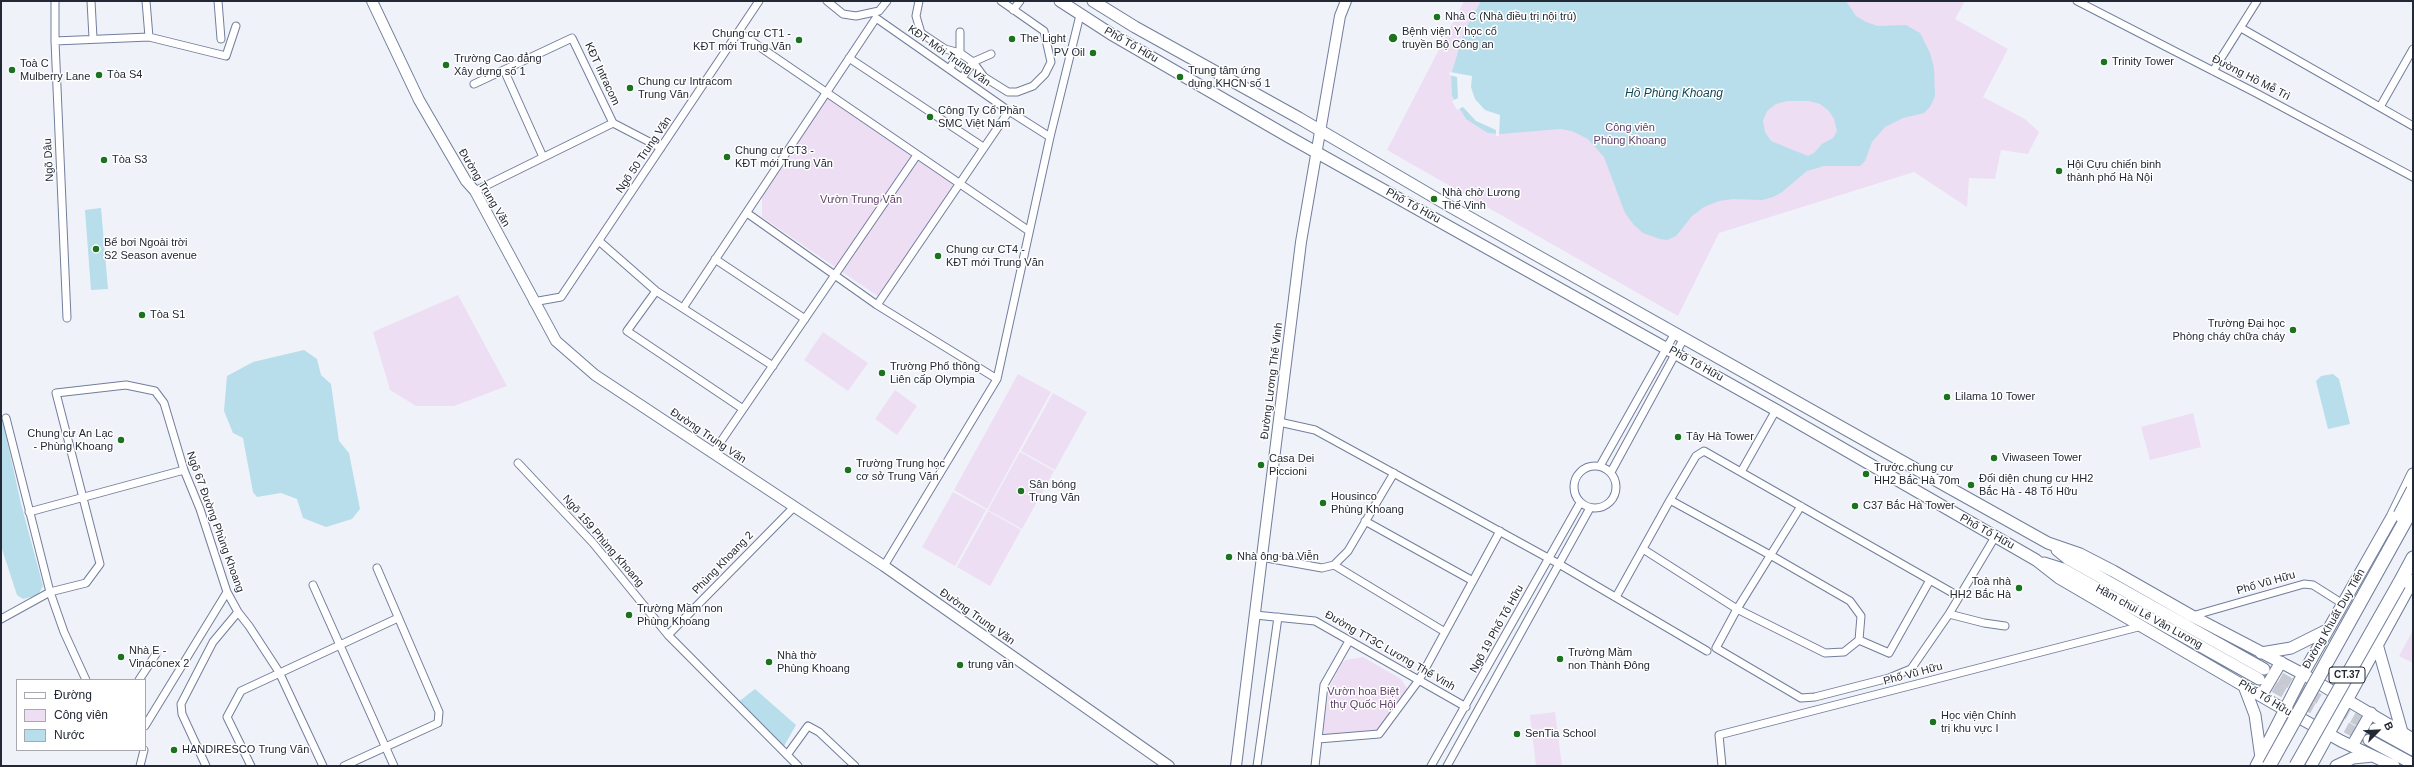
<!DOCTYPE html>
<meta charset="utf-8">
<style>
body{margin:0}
#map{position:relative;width:2414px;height:767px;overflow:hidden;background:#f0f2f9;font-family:Arial,sans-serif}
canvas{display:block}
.frame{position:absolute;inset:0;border:2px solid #232835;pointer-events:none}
.legend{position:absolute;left:16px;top:679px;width:130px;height:72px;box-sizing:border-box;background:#fff;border:1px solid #a7a9ae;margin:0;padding:5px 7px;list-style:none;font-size:12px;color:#232835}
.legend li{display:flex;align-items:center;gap:8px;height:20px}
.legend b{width:20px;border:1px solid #a7a9ae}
.north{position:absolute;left:2358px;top:711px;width:40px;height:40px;-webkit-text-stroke:3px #fff;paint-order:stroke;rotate:66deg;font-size:11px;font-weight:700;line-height:16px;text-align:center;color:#232835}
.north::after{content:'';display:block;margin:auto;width:14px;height:18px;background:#232835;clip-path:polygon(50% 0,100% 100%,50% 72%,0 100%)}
</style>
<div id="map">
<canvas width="2414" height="767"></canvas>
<div class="frame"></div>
<ul class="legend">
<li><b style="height:5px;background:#fff"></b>Đường</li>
<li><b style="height:11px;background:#eddef3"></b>Công viên</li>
<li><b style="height:11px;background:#b7deea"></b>Nước</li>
</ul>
<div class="north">B</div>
</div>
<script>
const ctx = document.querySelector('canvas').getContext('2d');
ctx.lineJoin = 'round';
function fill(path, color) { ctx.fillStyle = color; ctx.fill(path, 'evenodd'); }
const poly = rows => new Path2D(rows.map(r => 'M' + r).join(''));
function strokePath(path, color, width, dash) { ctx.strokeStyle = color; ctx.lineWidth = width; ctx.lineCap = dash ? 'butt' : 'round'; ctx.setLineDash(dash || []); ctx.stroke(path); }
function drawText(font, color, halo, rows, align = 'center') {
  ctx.font = font + ' Arial,sans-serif'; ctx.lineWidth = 3; ctx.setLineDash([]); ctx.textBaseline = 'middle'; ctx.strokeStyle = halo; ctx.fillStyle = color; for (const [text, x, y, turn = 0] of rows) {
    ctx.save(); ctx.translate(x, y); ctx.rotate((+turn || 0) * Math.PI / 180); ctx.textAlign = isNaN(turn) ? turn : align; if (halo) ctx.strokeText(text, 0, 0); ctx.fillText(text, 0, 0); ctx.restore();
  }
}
const green = poly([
 [1464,1,1965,1,1955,19,2008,49,1983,97,2025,119,2039,132,2028,154,2001,150,1995,179,1969,178,1967,207,1914,172,1719,233,1678,316,1387,150],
 [826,93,959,183,879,297,762,217,762,188],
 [458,295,507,386,454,406,416,406,390,390,373,332],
 [823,332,868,363,848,391,804,360],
 [1018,374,1051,392,987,509,954,490],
 [895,390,917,406,897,435,875,419],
 [1053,393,1087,412,1055,470,1021,451],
 [2193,413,2201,447,2150,460,2141,427],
 [1020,452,1054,471,1022,529,988,510],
 [953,492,986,510,955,566,922,547],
 [988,511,1021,530,990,586,957,567],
 [2413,630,2413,663,2399,656],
 [1363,657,1401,679,1410,693,1379,734,1353,732,1324,735,1323,728,1329,688,1342,663,1346,660],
 [1555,712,1562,766,1536,766,1530,715]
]);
const water = poly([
 [1481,1,1846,1,1856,16,1866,22,1878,26,1906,25,1920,33,1930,53,1934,68,1935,96,1930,107,1924,113,1903,118,1885,127,1872,142,1865,161,1860,166,1824,166,1807,171,1782,192,1773,197,1762,200,1733,199,1719,201,1704,207,1692,216,1676,236,1667,240,1660,239,1643,233,1634,225,1625,213,1604,157,1588,139,1572,131,1560,129,1500,134,1488,133,1466,119,1452,96,1451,75,1464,32],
 [1787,101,1809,101,1820,104,1829,111,1834,119,1837,131,1833,138,1822,144,1814,153,1808,156,1771,141,1765,132,1763,121,1767,111,1776,104],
 [101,208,108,289,91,290,85,210],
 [304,350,317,359,321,375,331,384,339,441,349,453,360,509,352,519,326,527,303,518,297,499,281,493,257,497,253,492,243,438,233,433,224,411,227,376,253,362],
 [2333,374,2339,379,2350,424,2328,429,2316,381,2321,376],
 [1,413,21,504,43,586,38,595,23,599,17,595,1,546],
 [755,689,796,725,783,748,737,703]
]);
const pier = poly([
 [1450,72,1472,76,1471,87,1475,99,1485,110,1500,115,1499,136,1496,136,1496,130,1476,121,1463,107,1457,110,1452,101,1458,98,1457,77,1449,75]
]);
const primaryTunnel = poly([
 [2266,670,2372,728],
 [2260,679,2369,740]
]);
const street = poly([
 [55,1,55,41,67,318],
 [91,1,93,38],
 [146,1,149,37],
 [218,1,221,39],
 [827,1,843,14,856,16,879,11,887,1],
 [919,1,916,16,921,33,945,49,960,53,973,62,984,77,1008,92,1017,92,1033,86,1045,74,1051,62,1044,31,1001,1],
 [2077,1,2256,93,2413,177],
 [1013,10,1020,1],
 [2241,28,2413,126],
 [738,32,1029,231],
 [55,41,149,37,226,56,236,26],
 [849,58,983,147],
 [949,69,960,53,960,32],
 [504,70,543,157],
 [2213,71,2257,1],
 [962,78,973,62,991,54],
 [474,84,572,38,613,123,661,148],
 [2380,107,2413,49],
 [475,191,613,123],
 [747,213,877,305,997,379],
 [599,241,656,291,773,366],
 [715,259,805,319],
 [656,291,627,331,743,409],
 [533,302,561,297,759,1],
 [877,305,1009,111],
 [683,308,876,18,1009,111,1050,137],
 [6,418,50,592,64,632,86,680],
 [1279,422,1315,430,1559,564,1707,651],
 [713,453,917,155],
 [518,463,593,543,668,635,798,766],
 '1574 487a21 21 0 1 1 42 0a21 21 0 1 1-42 0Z',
 [1600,466,1675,333],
 [1611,472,1684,338],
 [1741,472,1776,410],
 [1801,506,1737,609,1716,648,1801,698,1815,697,1889,678,1911,669,1949,614,1995,537],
 [29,512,184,470],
 [1365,521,1473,581],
 [1643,549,1737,609,1825,653,1844,652,1859,640,1861,616,1850,601,1772,556,1670,500],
 [1261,557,1322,568,1334,565,1348,551,1394,473],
 [1334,565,1445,632],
 [884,566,997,379,1050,137,1080,15],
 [313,585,394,766],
 [1616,597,1670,500,1696,456,1704,451,1958,596],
 [1949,614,1984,623,2005,626],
 [1255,615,1315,621,1466,707],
 [2192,616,2304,584,2313,585,2343,604],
 [1,619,50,592,86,583,100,564,56,393,126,385,155,391,164,403,184,470,200,509,227,592,238,612,249,626,279,672,323,766],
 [668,635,794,507],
 [1859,640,1889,653,1930,580],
 [139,680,156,654],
 [145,726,227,592],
 [1318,739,1379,734,1419,680,1500,531],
 [787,755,808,726,819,732,855,766],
 [140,766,144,750],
 [206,766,182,714,181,704,213,642,238,612],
 [251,766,227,717,241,691,398,618],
 [344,766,438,723,439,712,377,568],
 [1257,766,1278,617],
 [1315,766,1324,685,1349,641],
 [1431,766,1580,503],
 [1447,766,1590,508],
 [1722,766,1719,735,2142,626]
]);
const secondary = poly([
 [372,1,419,100,466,181,475,191,556,341,595,375,884,566,1169,766],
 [1236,766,1301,242,1340,16,1346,1]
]);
const primary = poly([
 [1060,1,1111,34,1289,137,1776,410,2036,560,2059,578,2273,703,2341,741,2394,766],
 [1093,1,1135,27,1299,118,1451,207,1946,486,2048,543,2080,554,2113,571,2192,616,2303,674,2413,739],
 [2057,550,2068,559,2264,669],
 [2044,563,2063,569,2259,679],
 [2377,644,2402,732],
 [2261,653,2291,648,2327,630],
 [2244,686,2255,715,2261,758],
 [2261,696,2281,662],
 [2375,729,2413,750],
 [2369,740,2413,764],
 [2352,746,2371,713],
 [2256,766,2303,674,2392,517,2413,474],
 [2311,766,2413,580],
 [2336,766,2353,758,2373,756]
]);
const highway = poly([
 [2399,584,2413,558]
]);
const highwayBridge = poly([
 [2400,515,2413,490],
 [2269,766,2413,507],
 [2296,766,2399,584]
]);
const markers = [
 [1437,17,4,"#1c731f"],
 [1393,38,5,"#1c731f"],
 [1012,39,4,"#1c731f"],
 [799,40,4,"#1c731f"],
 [1093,53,4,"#1c731f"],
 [2104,62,4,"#1c731f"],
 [446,65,4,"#1c731f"],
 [12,70,4,"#1c731f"],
 [99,75,4,"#1c731f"],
 [1180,77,4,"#1c731f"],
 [630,88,4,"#1c731f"],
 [930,117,4,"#1c731f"],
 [727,157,4,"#1c731f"],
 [104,160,4,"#1c731f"],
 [2059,171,4,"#1c731f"],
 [1434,199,4,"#1c731f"],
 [96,249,4,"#1c731f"],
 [938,256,4,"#1c731f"],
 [142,315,4,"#1c731f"],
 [2293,330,4,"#1c731f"],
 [882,373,4,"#1c731f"],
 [1947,397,4,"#1c731f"],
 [1678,437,4,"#1c731f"],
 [121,440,4,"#1c731f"],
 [1994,458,4,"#1c731f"],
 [1261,465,4,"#1c731f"],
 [848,470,4,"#1c731f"],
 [1866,474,4,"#1c731f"],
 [1971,485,4,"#1c731f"],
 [1021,491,4,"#1c731f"],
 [1323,503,4,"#1c731f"],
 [1855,506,4,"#1c731f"],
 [1229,557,4,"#1c731f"],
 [2019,588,4,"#1c731f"],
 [629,615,4,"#1c731f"],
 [121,657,4,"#1c731f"],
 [1560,659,4,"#1c731f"],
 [769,662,4,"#1c731f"],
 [960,665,4,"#1c731f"],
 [1933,722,4,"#1c731f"],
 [1517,734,4,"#1c731f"],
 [174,750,4,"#1c731f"]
];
const shields = [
 [2347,675,36]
];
const shieldNames = [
 ["CT.37",2347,675]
];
const poiNames = [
 ["Nhà C (Nhà điều trị nội trú)",1445,17],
 ["Bệnh viện Y học cổ",1402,32],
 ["truyền Bộ Công an",1402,45],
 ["Chung cư CT1 -",791,34,"right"],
 ["KĐT mới Trung Văn",791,47,"right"],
 ["The Light",1020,39],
 ["PV Oil",1085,53,"right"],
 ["Trường Cao đẳng",454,59],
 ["Xây dựng số 1",454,72],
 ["Trinity Tower",2112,62],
 ["Toà C",20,64],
 ["Mulberry Lane",20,77],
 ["Trung tâm ứng",1188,71],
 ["dụng KHCN số 1",1188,84],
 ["Tòa S4",107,75],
 ["Chung cư Intracom",638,82],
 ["Trung Văn",638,95],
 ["Công Ty Cổ Phần",938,111],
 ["SMC Việt Nam",938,124],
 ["Chung cư CT3 -",735,151],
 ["KĐT mới Trung Văn",735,164],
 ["Tòa S3",112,160],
 ["Hội Cựu chiến binh",2067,165],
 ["thành phố Hà Nội",2067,178],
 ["Nhà chờ Lương",1442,193],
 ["Thế Vinh",1442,206],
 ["Bể bơi Ngoài trời",104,243],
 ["S2 Season avenue",104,256],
 ["Chung cư CT4 -",946,250],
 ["KĐT mới Trung Văn",946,263],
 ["Tòa S1",150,315],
 ["Trường Đại học",2285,324,"right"],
 ["Phòng cháy chữa cháy",2285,337,"right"],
 ["Trường Phổ thông",890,367],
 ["Liên cấp Olympia",890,380],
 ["Lilama 10 Tower",1955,397],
 ["Chung cư An Lạc",113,434,"right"],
 ["- Phùng Khoang",113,447,"right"],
 ["Tây Hà Tower",1686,437],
 ["Viwaseen Tower",2002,458],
 ["Casa Dei",1269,459],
 ["Piccioni",1269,472],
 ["Trường Trung học",856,464],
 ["cơ sở Trung Văn",856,477],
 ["Trước chung cư",1874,468],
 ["HH2 Bắc Hà 70m",1874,481],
 ["Đối diện chung cư HH2",1979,479],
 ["Bắc Hà - 48 Tố Hữu",1979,492],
 ["Sân bóng",1029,485],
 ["Trung Văn",1029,498],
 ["Housinco",1331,497],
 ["Phùng Khoang",1331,510],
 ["C37 Bắc Hà Tower",1863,506],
 ["Nhà ông bà Viễn",1237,557],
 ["Toà nhà",2011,582,"right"],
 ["HH2 Bắc Hà",2011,595,"right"],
 ["Trường Mầm non",637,609],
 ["Phùng Khoang",637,622],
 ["Nhà E -",129,651],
 ["Vinaconex 2",129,664],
 ["Trường Mầm",1568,653],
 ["non Thành Đông",1568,666],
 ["Nhà thờ",777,656],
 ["Phùng Khoang",777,669],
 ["trung văn",968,665],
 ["Học viện Chính",1941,716],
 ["trị khu vực I",1941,729],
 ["SenTia School",1525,734],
 ["HANDIRESCO Trung Văn",182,750]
];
const streetNames = [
 ["Phố Tố Hữu",1131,45,30],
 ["KĐT Mới Trung Văn",949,56,35],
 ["KĐT Intracom",602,74,65],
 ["Đường Hồ Mễ Trì",2251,78,27],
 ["Ngõ 50 Trung Văn",644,155,-56],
 ["Ngõ Dâu",49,160,-93],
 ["Đường Trung Văn",484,188,59],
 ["Phố Tố Hữu",1413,206,29],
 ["Phố Tố Hữu",1696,364,29],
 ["Đường Lương Thế Vinh",1272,381,-83],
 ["Đường Trung Văn",708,436,34],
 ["Ngõ 67 Đường Phùng Khoang",215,522,70],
 ["Phố Tố Hữu",1987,532,29],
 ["Ngõ 159 Phùng Khoang",603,541,49],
 ["Phùng Khoang 2",723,563,-46],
 ["Phố Vũ Hữu",2266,583,-16],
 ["Đường Trung Văn",977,617,35],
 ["Hầm chui Lê Văn Lương",2149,617,29],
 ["Đường Khuất Duy Tiến",2334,619,-60],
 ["Ngõ 19 Phố Tố Hữu",1497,629,-61],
 ["Đường TT3C Lương Thế Vinh",1390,651,30],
 ["Phố Vũ Hữu",1913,674,-15],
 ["Phố Tố Hữu",2265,698,31]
];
const parkNames = [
 ["Công viên",1630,128],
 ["Phùng Khoang",1630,141],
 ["Vườn Trung Văn",861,200],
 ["Vườn hoa Biệt",1363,692],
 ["thự Quốc Hội",1363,705]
];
const waterNames = [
 ["Hồ Phùng Khoang",1674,94]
];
fill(green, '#eddef3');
fill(water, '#b7deea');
fill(pier, '#f0f2f9');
strokePath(primaryTunnel, '#c7cad2', 11, [11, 5.5]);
strokePath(street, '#717e9c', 9);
strokePath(secondary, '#717e9c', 12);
strokePath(primary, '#717e9c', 13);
strokePath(highway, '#717e9c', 15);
strokePath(street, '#fff', 7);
strokePath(secondary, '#fff', 10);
strokePath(primary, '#fff', 11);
strokePath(highway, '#fff', 13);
strokePath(highwayBridge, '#717e9c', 15, []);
strokePath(highwayBridge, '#fff', 13);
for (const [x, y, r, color] of markers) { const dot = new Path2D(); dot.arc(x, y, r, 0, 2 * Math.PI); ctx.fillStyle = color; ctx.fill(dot); strokePath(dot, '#fff', 1.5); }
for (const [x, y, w] of shields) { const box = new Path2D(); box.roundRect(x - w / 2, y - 8, w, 16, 3); ctx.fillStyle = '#fff'; ctx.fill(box); strokePath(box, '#232835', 1); }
drawText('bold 10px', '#232835', null, shieldNames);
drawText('11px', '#232835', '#fff', poiNames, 'left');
drawText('11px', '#232835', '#fff', streetNames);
drawText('11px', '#5f4169', '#fff', parkNames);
drawText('italic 12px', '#0f4754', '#fff', waterNames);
</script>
